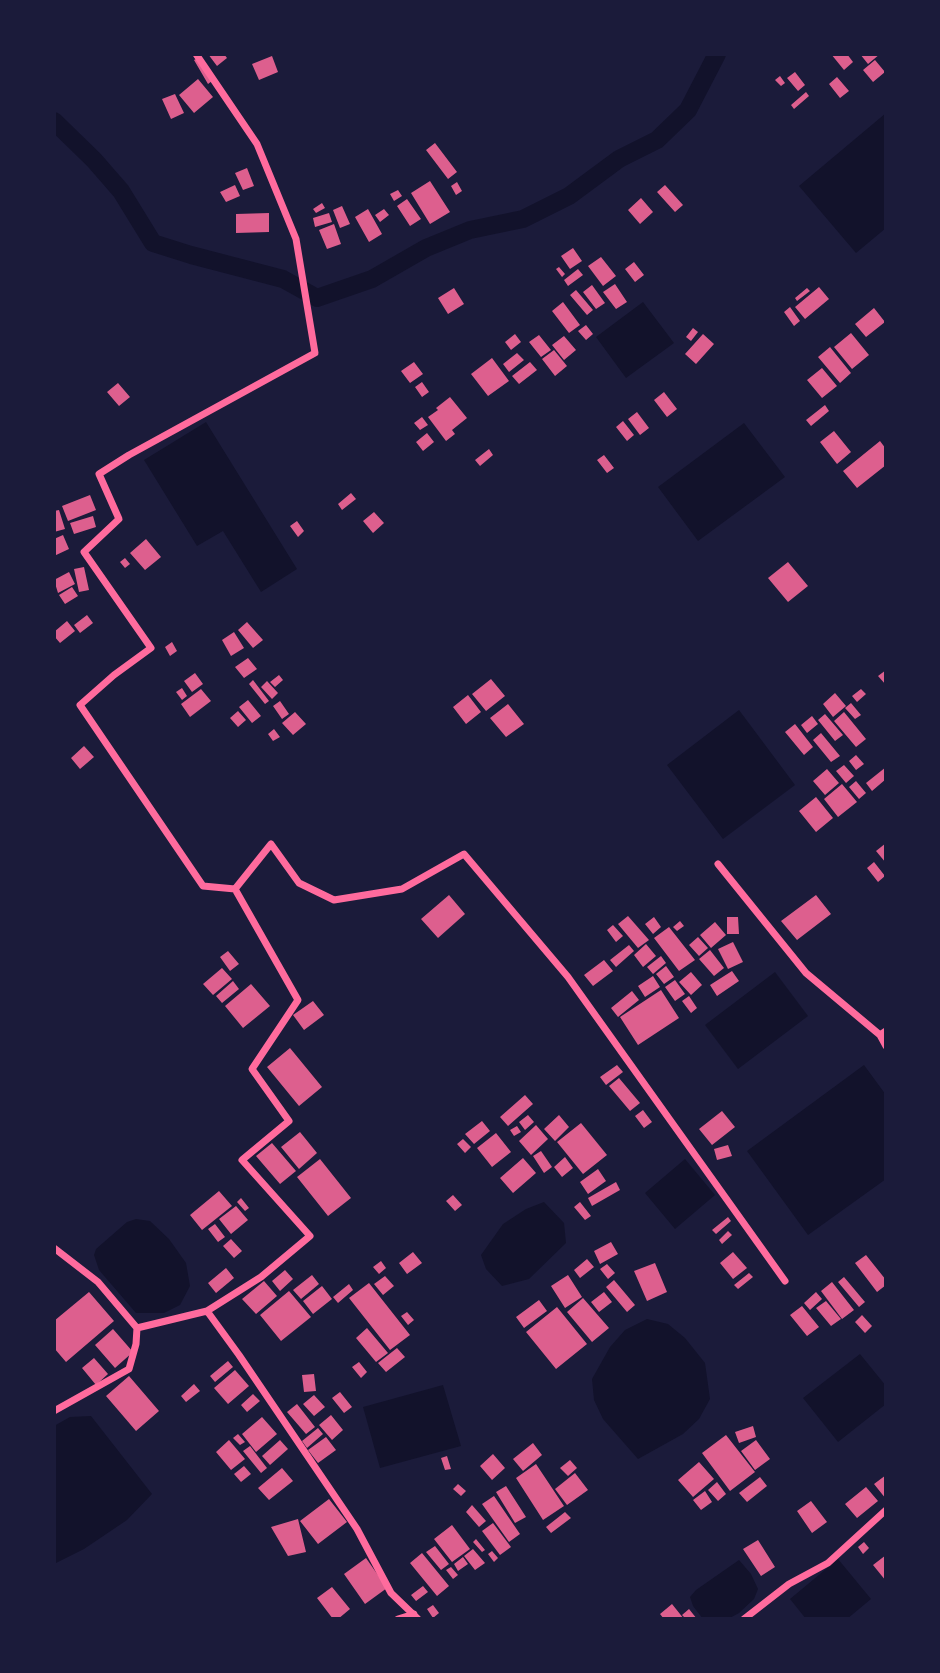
<!DOCTYPE html>
<style>
body{margin:0}
#map{position:relative;width:940px;height:1673px;overflow:hidden;background:#1b1b3a;font-family:Arial,sans-serif}
canvas{display:block}
.frame{position:absolute;inset:0;border:56px solid #1b1b3a;pointer-events:none}
</style>
<div id="map">
<canvas width="940" height="1673"></canvas>
<div class="frame"></div>
</div>
<script>
const ctx = document.querySelector('canvas').getContext('2d');
ctx.lineJoin = 'round';
function fill(path, color) { ctx.fillStyle = color; ctx.fill(path, 'evenodd'); }
const poly = rows => new Path2D(rows.map(r => 'M' + r).join(''));
function strokePath(path, color, width, dash) { ctx.strokeStyle = color; ctx.lineWidth = width; ctx.lineCap = dash ? 'butt' : 'round'; ctx.setLineDash(dash || []); ctx.stroke(path); }
const water = poly([
 [886,113,886,228,856,253,799,186],
 [643,302,674,343,626,378,596,337],
 [206,422,297,569,261,592,223,531,197,546,144,460],
 [744,423,785,477,698,541,658,487],
 [739,710,795,785,723,839,667,765],
 [775,972,808,1016,738,1069,705,1025],
 [864,1065,886,1095,886,1179,808,1235,747,1151],
 [685,1159,715,1195,675,1229,645,1193],
 [544,1202,564,1223,566,1243,529,1279,502,1286,486,1269,481,1255,503,1224,526,1209],
 [136,1219,150,1221,169,1239,186,1263,190,1286,180,1305,164,1313,136,1313,99,1270,94,1255,96,1249,127,1222],
 [647,1319,668,1324,685,1338,705,1363,710,1399,699,1419,683,1434,638,1459,603,1419,594,1400,592,1379,610,1347,625,1330],
 [860,1354,886,1386,886,1404,838,1442,803,1398],
 [443,1385,461,1446,380,1468,363,1407],
 [91,1416,152,1494,127,1520,84,1549,56,1563,54,1562,54,1426,70,1417],
 [838,1559,871,1599,847,1619,806,1619,790,1599],
 [739,1560,751,1574,758,1589,754,1599,739,1613,728,1619,703,1619,693,1606,690,1597,696,1590]
]);
const canal = poly([
 [54,121,94,160,121,191,153,243,191,255,283,279,317,298,372,279,426,248,470,230,523,219,569,196,619,159,657,140,688,110,717,54]
]);
const building = poly([
 [208,54,224,54,227,58,217,66],
 [831,54,847,54,853,62,844,70],
 [860,54,880,54,868,64],
 [272,56,278,72,259,80,252,64],
 [198,58,212,81,208,84,194,60],
 [875,60,885,72,873,82,863,70],
 [795,72,805,85,798,91,787,78],
 [780,76,785,83,781,86,775,80],
 [837,77,849,91,840,98,829,84],
 [198,79,213,97,194,113,179,95],
 [806,92,809,96,794,109,791,105],
 [175,94,184,113,171,119,162,99],
 [435,143,457,172,448,179,426,150],
 [247,168,254,186,243,190,235,173],
 [430,181,450,212,430,224,411,193],
 [457,182,462,191,456,195,451,186],
 [235,185,240,196,226,202,220,192],
 [665,185,683,205,675,212,657,192],
 [398,190,402,196,394,201,390,194],
 [641,198,653,212,640,224,628,210],
 [407,199,421,219,410,226,397,206],
 [322,203,325,208,316,213,313,209],
 [342,206,350,224,340,228,333,210],
 [368,209,382,234,369,242,355,217],
 [384,209,389,215,380,222,375,215],
 [269,213,269,232,236,233,236,214],
 [329,213,332,222,315,227,313,218],
 [334,224,341,244,327,249,319,230],
 [573,248,582,261,570,269,561,256],
 [601,257,616,276,603,286,588,266],
 [634,262,644,275,635,282,625,269],
 [559,267,565,274,562,277,556,269],
 [578,269,583,275,568,286,564,280],
 [615,284,627,302,616,309,603,292],
 [592,285,605,303,596,309,583,292],
 [819,287,829,299,805,319,795,307],
 [454,288,464,304,448,314,438,298],
 [807,288,810,291,797,301,795,298],
 [576,290,593,310,587,315,570,295],
 [563,302,580,325,569,333,552,311],
 [790,307,800,321,794,326,784,312],
 [874,308,885,322,866,337,855,324],
 [586,325,593,334,586,340,578,331],
 [693,328,698,332,691,341,686,337],
 [851,333,869,355,852,369,834,347],
 [515,334,521,342,511,350,505,342],
 [703,334,714,344,696,364,685,354],
 [539,335,551,350,541,357,529,342],
 [564,336,576,350,564,360,552,345],
 [830,347,851,373,840,383,818,357],
 [554,350,567,366,555,376,542,359],
 [517,353,524,360,509,372,503,364],
 [492,358,509,381,488,396,471,374],
 [414,362,423,374,410,383,401,371],
 [530,362,537,370,519,384,512,376],
 [822,368,837,386,822,398,807,380],
 [422,382,429,392,422,397,415,387],
 [118,383,130,397,119,406,107,392],
 [664,392,677,409,667,417,654,400],
 [450,397,467,418,452,430,455,434,446,441,428,417,438,410,436,408],
 [825,405,829,411,811,426,806,420],
 [637,412,649,428,640,435,628,419],
 [422,417,428,425,420,430,414,423],
 [623,421,634,435,627,441,616,427],
 [834,431,851,452,837,464,820,442],
 [427,433,434,442,423,451,416,442],
 [880,441,886,449,886,465,857,488,843,471],
 [489,449,493,455,480,466,475,460],
 [604,455,614,468,607,473,597,460],
 [351,493,356,499,342,510,338,504],
 [90,495,96,510,68,521,62,506],
 [59,510,65,529,54,532,54,511],
 [374,512,384,523,373,533,363,521],
 [93,516,96,527,74,534,70,523],
 [297,521,304,531,298,537,290,526],
 [63,535,69,549,54,556,54,539],
 [146,539,161,557,145,570,130,553],
 [125,558,130,564,125,568,120,562],
 [788,562,808,586,788,602,768,578],
 [84,567,89,590,79,592,74,569],
 [69,572,75,584,58,593,54,580],
 [72,587,78,596,65,604,59,595],
 [87,615,93,623,80,633,74,625],
 [67,621,75,631,60,643,54,636,54,632],
 [247,622,263,640,253,648,238,630],
 [234,632,244,648,231,656,222,640],
 [172,642,177,651,170,656,165,647],
 [248,658,257,669,244,678,235,667],
 [886,670,886,685,878,676],
 [195,673,203,684,192,692,184,681],
 [279,675,283,680,275,687,270,682],
 [491,679,505,696,486,711,472,694],
 [253,680,269,701,265,704,249,684],
 [267,681,278,693,272,699,261,687],
 [182,688,187,696,182,700,176,692],
 [201,689,211,701,190,717,181,704],
 [861,689,866,694,857,702,852,696],
 [835,693,846,706,833,717,823,704],
 [468,695,481,712,466,724,453,707],
 [248,700,261,716,252,723,239,707],
 [280,701,289,714,282,719,273,706],
 [851,703,861,715,855,719,845,708],
 [508,704,524,724,506,737,490,718],
 [238,711,246,720,238,727,230,718],
 [295,712,306,724,293,735,282,723],
 [844,712,866,739,856,747,834,721],
 [825,714,843,735,835,741,818,720],
 [812,716,818,724,807,733,801,725],
 [795,724,813,747,804,755,785,732],
 [274,729,280,737,273,741,268,734],
 [821,733,840,756,831,762,813,740],
 [84,746,94,757,80,769,71,758],
 [856,755,864,764,856,770,849,761],
 [844,765,854,776,846,783,836,771],
 [886,767,886,779,872,791,866,783],
 [827,769,839,783,825,795,813,781],
 [856,781,866,793,859,799,849,787],
 [842,784,857,802,838,817,824,799],
 [816,797,833,818,816,832,799,811],
 [886,843,886,863,876,851],
 [874,862,885,876,878,882,867,868],
 [449,895,465,914,438,938,421,919],
 [816,895,831,914,797,940,781,921],
 [628,916,649,940,638,948,618,924],
 [654,917,661,927,653,934,645,924],
 [727,917,738,917,739,934,727,934],
 [680,921,684,926,677,931,673,927],
 [715,922,726,935,711,948,700,935],
 [613,925,623,936,616,942,607,930],
 [669,927,695,960,679,971,654,938],
 [698,937,708,948,699,956,689,945],
 [733,942,743,962,728,969,718,949],
 [646,944,656,956,643,967,634,955],
 [629,945,634,951,616,967,610,960],
 [710,950,724,968,714,976,699,959],
 [228,951,239,964,230,971,220,957],
 [661,956,666,963,653,974,647,967],
 [604,960,613,971,593,986,584,975],
 [666,966,674,977,664,984,656,974],
 [222,968,232,979,213,995,203,984],
 [732,971,739,981,717,996,710,985],
 [691,972,702,985,691,995,679,982],
 [653,976,660,987,645,997,638,986],
 [675,980,685,994,675,1001,665,987],
 [233,981,239,989,222,1003,216,996],
 [251,984,270,1006,243,1028,225,1006],
 [661,990,679,1018,638,1045,620,1017],
 [632,991,639,1000,618,1017,611,1008],
 [689,996,697,1008,691,1013,682,1001],
 [313,1001,324,1015,304,1030,293,1015],
 [290,1048,322,1087,299,1106,267,1067],
 [617,1065,623,1072,606,1085,600,1077],
 [619,1078,640,1103,630,1111,609,1086],
 [525,1095,533,1104,508,1126,500,1117],
 [643,1110,652,1122,644,1128,635,1116],
 [722,1111,735,1127,712,1145,699,1129],
 [528,1115,534,1122,525,1130,519,1122],
 [559,1115,569,1127,555,1141,544,1129],
 [482,1121,490,1131,474,1144,465,1134],
 [581,1123,607,1155,583,1174,557,1142],
 [536,1125,548,1139,531,1155,519,1141],
 [517,1126,521,1132,514,1136,510,1130],
 [300,1132,317,1153,299,1169,281,1147],
 [496,1133,511,1152,492,1167,477,1148],
 [463,1139,471,1147,465,1153,457,1144],
 [272,1143,296,1171,280,1184,256,1156],
 [728,1145,732,1156,717,1160,714,1149],
 [541,1151,552,1167,544,1173,533,1156],
 [565,1157,573,1168,562,1177,554,1167],
 [523,1158,536,1173,513,1193,500,1178],
 [320,1159,351,1198,328,1216,297,1177],
 [598,1169,606,1181,588,1194,580,1182],
 [616,1182,620,1190,592,1206,588,1198],
 [219,1191,232,1206,202,1230,190,1215],
 [453,1195,462,1205,455,1211,446,1201],
 [241,1198,249,1208,245,1211,237,1202],
 [580,1202,591,1216,585,1220,574,1207],
 [236,1206,248,1220,231,1234,219,1219],
 [728,1217,731,1221,716,1234,712,1230],
 [215,1224,225,1237,218,1242,208,1229],
 [728,1231,732,1235,722,1244,719,1240],
 [231,1239,242,1251,234,1258,223,1246],
 [611,1242,618,1254,600,1264,594,1251],
 [413,1252,422,1263,407,1274,399,1263],
 [733,1252,747,1268,733,1279,720,1263],
 [866,1255,886,1280,886,1285,877,1292,855,1263],
 [587,1259,594,1267,580,1278,574,1270],
 [381,1261,386,1268,379,1274,373,1267],
 [655,1263,667,1292,647,1301,634,1271],
 [607,1264,615,1273,608,1279,600,1269],
 [226,1268,234,1278,216,1293,208,1283],
 [285,1270,293,1279,280,1291,272,1281],
 [749,1273,753,1277,738,1289,734,1285],
 [312,1275,319,1284,301,1299,293,1290],
 [568,1275,582,1297,565,1308,551,1286],
 [385,1276,394,1286,383,1295,374,1284],
 [844,1277,865,1302,859,1307,838,1282],
 [614,1280,635,1305,627,1312,606,1287],
 [264,1281,277,1296,256,1314,242,1299],
 [832,1282,854,1310,842,1319,821,1291],
 [369,1283,410,1335,390,1350,349,1298],
 [349,1284,353,1290,338,1303,333,1297],
 [322,1286,332,1299,313,1314,303,1301],
 [289,1291,311,1317,281,1341,260,1315],
 [89,1292,114,1321,66,1362,54,1348,54,1321],
 [604,1292,612,1302,599,1312,591,1302],
 [816,1292,822,1299,810,1310,804,1303],
 [583,1298,609,1328,592,1342,567,1312],
 [539,1300,547,1311,524,1328,516,1317],
 [826,1301,841,1319,831,1326,816,1308],
 [802,1306,819,1327,807,1336,790,1315],
 [557,1307,587,1344,556,1369,526,1332],
 [407,1312,414,1320,408,1325,401,1316],
 [862,1315,872,1326,865,1333,855,1322],
 [367,1328,388,1353,376,1362,356,1338],
 [113,1329,133,1352,115,1368,95,1345],
 [397,1348,405,1357,386,1372,378,1363],
 [94,1358,108,1374,96,1385,82,1368],
 [228,1361,233,1367,215,1382,210,1376],
 [359,1362,367,1372,361,1378,352,1367],
 [235,1370,249,1386,228,1404,214,1388],
 [314,1374,316,1391,304,1392,302,1375],
 [129,1376,159,1411,136,1431,106,1396],
 [194,1384,200,1391,186,1402,181,1396],
 [340,1392,352,1407,344,1413,332,1398],
 [253,1394,260,1401,247,1412,241,1405],
 [314,1395,325,1407,314,1416,303,1404],
 [297,1404,315,1427,306,1434,287,1412],
 [331,1415,343,1430,332,1440,319,1425],
 [262,1417,277,1434,256,1452,242,1434],
 [753,1426,756,1437,739,1443,735,1432],
 [318,1428,323,1434,307,1448,302,1441],
 [238,1434,245,1442,240,1445,233,1438],
 [726,1435,755,1472,730,1491,702,1453],
 [326,1437,336,1450,318,1463,308,1450],
 [229,1440,245,1459,231,1470,216,1452],
 [280,1440,288,1449,270,1465,262,1456],
 [756,1440,770,1459,755,1470,741,1451],
 [533,1443,542,1455,523,1471,513,1459],
 [250,1446,267,1468,261,1473,243,1451],
 [493,1454,505,1468,492,1480,480,1466],
 [447,1456,451,1469,445,1470,441,1458],
 [570,1460,577,1468,568,1476,560,1468],
 [699,1462,714,1479,693,1497,678,1480],
 [536,1464,564,1506,543,1520,516,1478],
 [244,1466,251,1474,241,1482,234,1474],
 [282,1468,293,1481,269,1500,258,1488],
 [575,1473,588,1490,567,1505,555,1489],
 [886,1475,886,1499,874,1484],
 [760,1477,767,1486,747,1502,739,1493],
 [717,1482,726,1494,718,1501,708,1490],
 [458,1484,466,1491,461,1496,453,1489],
 [506,1486,526,1517,515,1523,496,1492],
 [866,1487,878,1501,857,1518,845,1504],
 [705,1491,712,1502,701,1510,693,1500],
 [494,1496,520,1534,509,1542,482,1504],
 [329,1499,347,1522,318,1544,300,1521],
 [811,1501,827,1522,812,1533,797,1511],
 [472,1505,486,1521,479,1527,466,1512],
 [565,1512,571,1518,551,1533,546,1527],
 [298,1519,306,1552,288,1556,271,1527],
 [493,1523,511,1547,500,1555,482,1531],
 [452,1525,470,1549,452,1562,434,1539],
 [476,1539,485,1550,482,1552,473,1542],
 [758,1540,775,1567,761,1576,743,1549],
 [864,1542,869,1548,863,1554,858,1547],
 [435,1546,449,1564,441,1570,426,1552],
 [473,1549,485,1563,475,1570,464,1556],
 [492,1551,498,1558,494,1562,488,1554],
 [422,1553,449,1586,437,1596,410,1563],
 [886,1555,886,1581,873,1565],
 [463,1557,468,1564,458,1571,454,1564],
 [366,1558,387,1588,365,1604,344,1574],
 [451,1567,458,1575,453,1579,446,1570],
 [423,1586,428,1592,416,1601,411,1595],
 [332,1587,350,1609,338,1619,333,1619,317,1598],
 [672,1604,684,1619,664,1619,660,1614],
 [433,1605,439,1613,433,1618,427,1609],
 [689,1609,697,1619,686,1619,682,1615]
]);
const minor = poly([
 [718,864,806,973,880,1035],
 [235,889,271,844,299,883,334,900,402,889,464,854,568,977,785,1281],
 [886,1031,880,1035,886,1046],
 [54,1248,98,1282,137,1328,207,1311,261,1277,310,1236,242,1160,289,1121,252,1069,298,1000,235,889,203,886,80,705,114,675,151,648,84,552,119,519,99,474,129,455,315,353,296,239,257,144,196,54],
 [207,1311,239,1355,357,1529,391,1593,418,1619],
 [54,1411,129,1369,136,1344,137,1328],
 [398,1619,414,1614],
 [744,1619,789,1584,828,1563,886,1510]
]);
fill(water, '#12122b');
strokePath(canal, '#12122b', 18);
fill(building, '#dd5f8e');
strokePath(minor, '#ff6b9d', 7);
</script>
